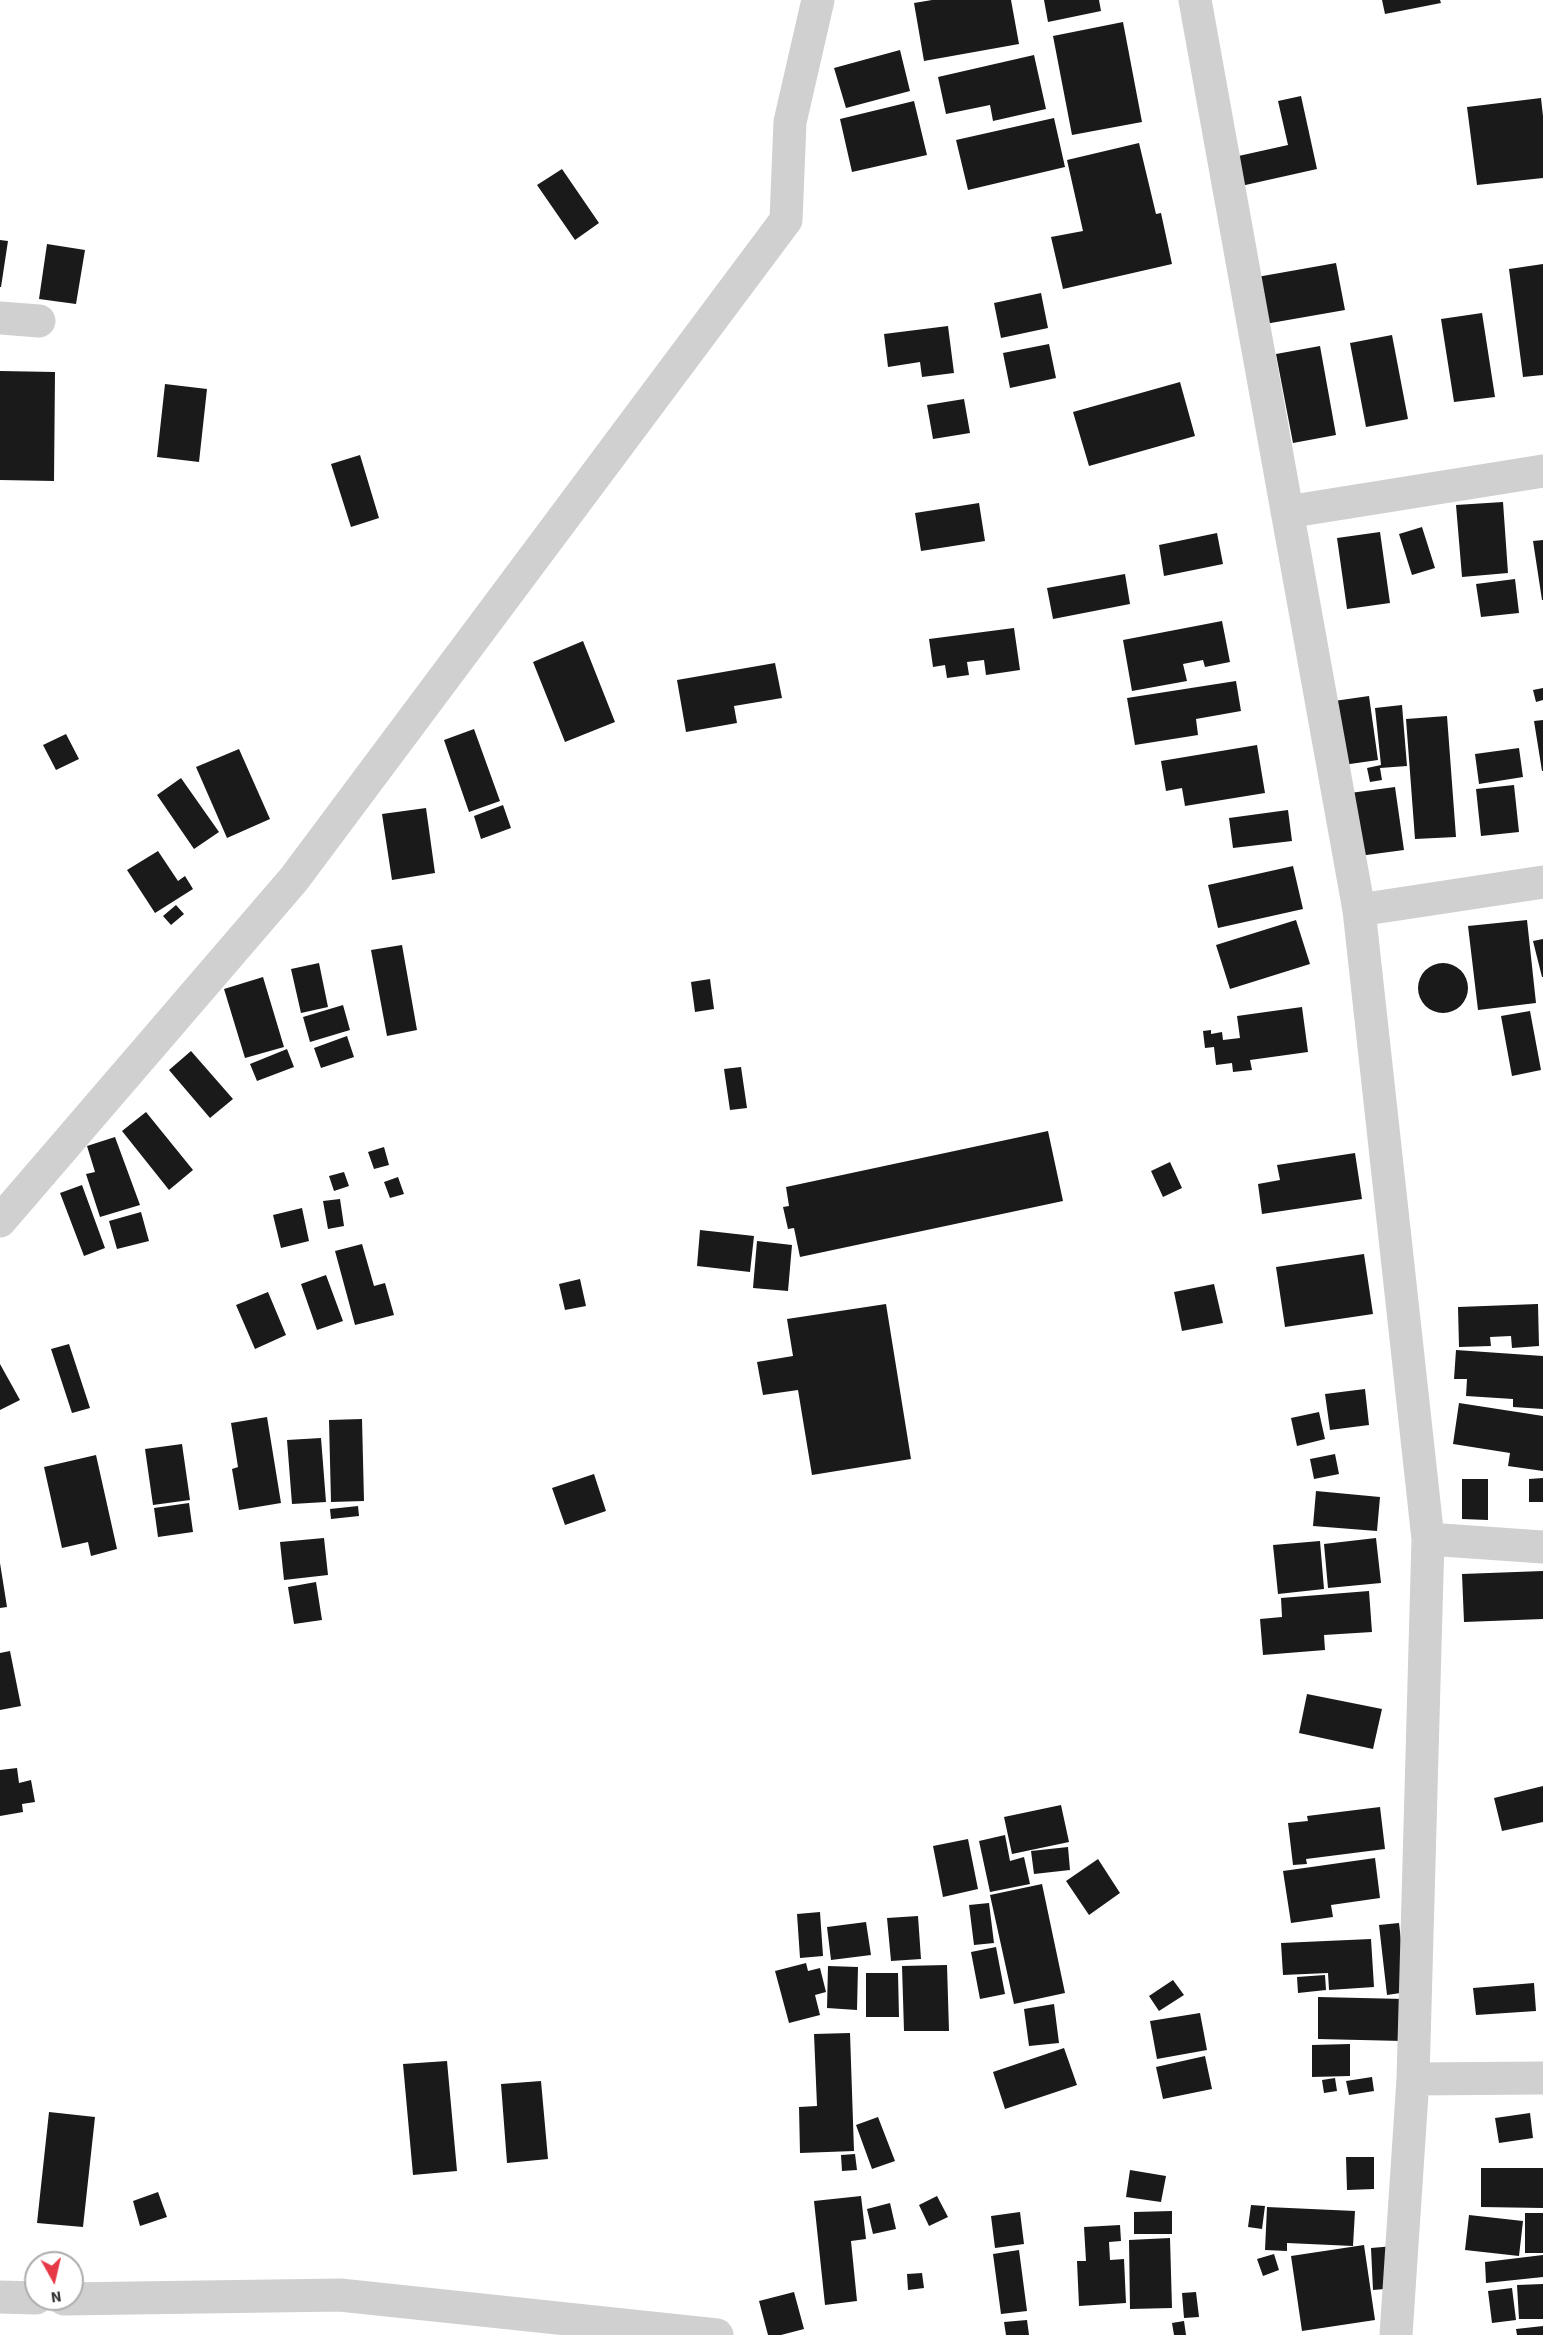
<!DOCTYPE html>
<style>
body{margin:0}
#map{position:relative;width:1543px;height:2335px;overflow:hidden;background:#fff;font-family:"Source Sans 3",sans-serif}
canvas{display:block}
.north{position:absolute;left:24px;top:2251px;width:60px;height:60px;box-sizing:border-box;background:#fff;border:2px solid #adadad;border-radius:50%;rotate:172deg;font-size:16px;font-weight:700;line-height:24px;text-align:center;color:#333}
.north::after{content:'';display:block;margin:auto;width:21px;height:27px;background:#e63946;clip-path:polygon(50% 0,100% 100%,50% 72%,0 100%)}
</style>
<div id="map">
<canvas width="1543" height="2335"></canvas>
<div class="north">N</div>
</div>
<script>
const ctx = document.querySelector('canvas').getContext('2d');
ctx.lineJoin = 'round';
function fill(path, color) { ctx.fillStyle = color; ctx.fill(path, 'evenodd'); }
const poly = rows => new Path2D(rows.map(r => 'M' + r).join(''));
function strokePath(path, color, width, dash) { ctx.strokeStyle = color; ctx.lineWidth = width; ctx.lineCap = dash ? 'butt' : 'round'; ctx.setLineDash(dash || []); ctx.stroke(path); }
const building = poly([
 [932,0,1011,0,1019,44,924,61,914,3],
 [1044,0,1099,0,1101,11,1048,22],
 [1382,0,1440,0,1441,3,1385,14],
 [1123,22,1142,122,1072,135,1053,36],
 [900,50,910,91,846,108,834,68],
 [1034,55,1046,109,993,121,990,105,946,114,938,77],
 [1301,96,1317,169,1241,186,1234,157,1288,145,1278,101],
 [1541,98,1543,116,1543,178,1477,185,1467,107],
 [914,101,927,155,852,172,840,119],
 [1054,118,1065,167,968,190,956,140],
 [1139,143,1156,214,1161,213,1172,264,1063,289,1051,237,1083,231,1067,160],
 [562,169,599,223,575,240,537,185],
 [0,240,8,241,1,287,0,287],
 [47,244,85,250,76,304,39,299],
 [1336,263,1345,310,1265,324,1257,277],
 [1543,264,1543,375,1523,377,1509,269],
 [1041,293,1048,328,1001,338,994,303],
 [1482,313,1495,397,1454,402,1441,319],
 [948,326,954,373,922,377,920,362,888,367,884,334],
 [1392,335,1408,419,1366,427,1350,343],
 [1049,344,1056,378,1010,388,1003,353],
 [1320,346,1336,435,1293,443,1276,354],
 [0,371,55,372,54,481,0,480],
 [1180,382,1195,436,1089,466,1073,412],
 [165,384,207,389,199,462,157,457],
 [964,399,970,433,933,439,927,405],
 [360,455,379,518,351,527,331,464],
 [1503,502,1508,573,1462,577,1456,505],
 [979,503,985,541,921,551,915,513],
 [1422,527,1435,568,1412,575,1399,534],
 [1380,532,1390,603,1347,609,1337,538],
 [1217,533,1223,564,1164,576,1159,545],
 [1543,540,1543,600,1542,600,1533,541],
 [1125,574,1130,604,1053,619,1047,588],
 [1515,579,1519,613,1481,617,1476,584],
 [1222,621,1230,662,1205,667,1203,660,1183,664,1187,681,1132,691,1123,640],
 [1014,628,1020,670,986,675,984,660,967,662,969,675,947,678,945,665,933,667,929,639],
 [583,641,615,722,565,742,533,662],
 [775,663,782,698,734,706,737,723,686,732,677,680],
 [1236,681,1241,711,1196,719,1198,735,1135,745,1127,698],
 [1543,688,1543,700,1536,702,1533,690],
 [1369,696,1378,760,1343,765,1334,701],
 [1402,705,1407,766,1380,768,1382,780,1370,782,1367,768,1381,765,1375,708],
 [1447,716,1456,837,1415,839,1406,719],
 [1543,720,1543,771,1542,771,1534,721],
 [474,729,500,801,469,812,444,740],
 [66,734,79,759,56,770,43,745],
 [1257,745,1265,793,1185,806,1182,788,1166,791,1161,761],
 [1519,748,1523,777,1479,784,1475,754],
 [239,749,270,819,227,838,196,767],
 [181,778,219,832,194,849,157,795],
 [1514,785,1519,832,1481,836,1476,789],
 [1395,787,1404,850,1359,856,1350,793],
 [503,805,511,828,481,839,474,816],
 [426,808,435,873,392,880,382,814],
 [1288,810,1292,841,1233,848,1229,818],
 [158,851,178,881,185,876,193,889,155,913,127,870],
 [1293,866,1303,909,1218,928,1208,885],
 [176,905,184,914,171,925,163,916],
 [1296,920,1310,964,1230,989,1216,945],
 [1527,920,1536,1003,1478,1010,1468,926],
 [1543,939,1543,977,1542,977,1533,941],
 [402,945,417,1030,387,1036,371,950],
 '1418 988a25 25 0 1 1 50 0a25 25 0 1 1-50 0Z',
 [319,963,328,1007,301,1013,291,969],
 [263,977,284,1047,245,1058,224,989],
 [710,979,714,1009,695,1012,691,982],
 [343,1005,350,1030,310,1042,303,1017],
 [1302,1007,1308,1052,1250,1060,1252,1070,1233,1072,1232,1063,1216,1065,1214,1047,1205,1048,1203,1031,1211,1030,1211,1034,1222,1032,1223,1040,1240,1038,1237,1016],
 [1530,1011,1541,1070,1512,1076,1501,1016],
 [347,1036,354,1057,321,1068,314,1048],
 [287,1049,294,1067,257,1081,250,1064],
 [191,1051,233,1099,210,1118,169,1070],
 [741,1067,747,1108,730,1110,724,1069],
 [146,1112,193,1170,169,1190,122,1131],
 [1048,1131,1063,1201,800,1257,794,1228,788,1229,783,1207,789,1206,786,1187],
 [115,1137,140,1205,100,1217,86,1174,95,1172,87,1146],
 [384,1147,389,1165,374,1169,368,1152],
 [1355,1153,1362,1199,1262,1214,1258,1184,1280,1180,1277,1165],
 [1170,1162,1182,1188,1163,1197,1151,1171],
 [344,1172,349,1186,334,1191,329,1176],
 [398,1177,404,1194,390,1198,384,1182],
 [82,1185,105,1248,84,1256,60,1193],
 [340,1199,344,1226,328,1229,323,1201],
 [302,1208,309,1241,281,1248,273,1215],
 [141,1212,149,1241,117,1249,109,1221],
 [700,1230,754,1236,750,1272,697,1266],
 [757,1241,792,1245,788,1291,753,1288],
 [362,1244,374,1286,385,1283,394,1315,355,1325,335,1251],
 [1364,1254,1373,1314,1285,1327,1276,1267],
 [326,1275,343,1321,317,1330,301,1284],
 [580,1279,586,1306,565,1310,559,1284],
 [1214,1284,1223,1323,1182,1331,1174,1292],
 [268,1292,286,1335,255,1349,236,1305],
 [886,1304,911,1459,812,1475,798,1390,763,1395,757,1362,793,1356,787,1319],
 [1538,1304,1539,1346,1512,1348,1511,1336,1490,1337,1491,1346,1459,1347,1458,1307],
 [69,1344,90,1408,72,1413,51,1349],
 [1456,1350,1543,1356,1543,1409,1513,1407,1513,1399,1466,1396,1467,1379,1454,1379],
 [0,1364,20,1400,0,1410],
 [1365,1389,1369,1425,1330,1430,1325,1394],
 [1459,1403,1543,1416,1543,1471,1508,1466,1510,1453,1453,1444],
 [1319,1412,1325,1439,1297,1446,1291,1418],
 [267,1417,281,1503,239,1510,232,1469,238,1467,231,1423],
 [362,1419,364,1501,331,1502,329,1420],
 [321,1438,326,1502,292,1504,287,1440],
 [182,1444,190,1500,153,1505,145,1449],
 [1335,1454,1339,1474,1314,1479,1310,1459],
 [96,1455,117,1549,91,1556,88,1542,62,1548,44,1467],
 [594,1474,606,1511,565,1525,552,1488],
 [1543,1478,1543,1502,1529,1502,1529,1479],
 [1462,1479,1488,1479,1488,1520,1462,1519],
 [1316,1491,1380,1497,1377,1531,1313,1526],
 [189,1503,193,1532,158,1537,154,1508],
 [358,1506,359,1516,331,1519,330,1509],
 [324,1538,328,1575,284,1580,280,1542],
 [1376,1538,1381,1583,1328,1588,1324,1544],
 [1320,1541,1324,1589,1278,1594,1273,1545],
 [0,1563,7,1607,0,1608],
 [1543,1571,1543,1619,1464,1622,1462,1574],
 [316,1582,322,1620,294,1624,288,1587],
 [1369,1591,1372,1632,1324,1635,1325,1650,1263,1655,1260,1619,1282,1617,1281,1598],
 [10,1651,21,1706,0,1710,0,1653],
 [1307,1694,1382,1709,1373,1749,1299,1733],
 [17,1768,19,1783,31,1780,35,1802,22,1804,23,1812,0,1816,0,1770],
 [1543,1786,1543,1822,1502,1831,1494,1798],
 [1061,1805,1069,1842,1012,1854,1004,1817],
 [1380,1807,1385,1849,1306,1859,1307,1864,1293,1865,1288,1823,1308,1821,1307,1816],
 [1005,1835,1010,1861,1024,1857,1030,1884,990,1892,979,1841],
 [968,1839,978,1889,943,1897,933,1846],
 [1068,1847,1070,1870,1034,1874,1031,1851],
 [1375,1858,1380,1898,1331,1905,1333,1917,1291,1923,1283,1871],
 [1098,1859,1120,1893,1089,1915,1066,1881],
 [1042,1884,1065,1993,1014,2004,990,1895],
 [989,1903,994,1943,974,1945,969,1905],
 [820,1912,823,1956,800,1958,797,1914],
 [918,1916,921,1959,891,1961,887,1918],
 [866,1922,871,1955,831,1960,827,1927],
 [1399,1923,1407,1992,1387,1995,1379,1925],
 [1371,1939,1374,1987,1329,1990,1328,1973,1283,1975,1281,1943],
 [996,1947,1005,1994,980,1999,971,1952],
 [806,1963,808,1971,820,1968,826,1992,815,1995,820,2015,789,2023,775,1971],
 [947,1965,949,2031,904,2031,902,1966],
 [828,1966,858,1967,857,2010,827,2008],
 [866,1973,898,1973,899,2017,866,2017],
 [1325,1975,1326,1990,1298,1993,1297,1977],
 [1173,1980,1184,1995,1159,2011,1149,1996],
 [1534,1983,1536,2011,1476,2015,1473,1988],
 [1318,1997,1404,1999,1403,2041,1318,2039],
 [1054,2004,1059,2043,1029,2046,1024,2009],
 [1200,2013,1207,2050,1157,2059,1150,2021],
 [850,2033,854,2151,800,2153,799,2107,817,2106,814,2034],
 [1350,2044,1350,2076,1312,2077,1312,2045],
 [1064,2048,1077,2085,1005,2109,993,2072],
 [1205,2056,1212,2089,1163,2099,1156,2067],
 [447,2061,457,2171,413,2175,403,2064],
 [1372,2077,1374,2091,1349,2095,1346,2081],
 [1335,2078,1337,2091,1324,2093,1322,2080],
 [541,2081,548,2159,507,2163,501,2084],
 [49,2112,95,2117,83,2227,37,2223],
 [1530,2113,1533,2138,1499,2143,1495,2118],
 [878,2117,895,2161,872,2169,856,2125],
 [855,2154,857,2170,842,2171,841,2155],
 [1346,2157,1374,2157,1374,2189,1347,2190],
 [1481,2168,1543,2168,1543,2208,1481,2207],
 [1130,2170,1166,2176,1161,2202,1126,2197],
 [158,2192,167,2217,140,2226,133,2201],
 [861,2196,866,2239,851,2241,857,2301,825,2305,814,2201],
 [937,2196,948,2217,929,2226,919,2205],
 [890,2203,896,2229,873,2234,867,2209],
 [1251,2205,1265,2206,1262,2229,1248,2227],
 [1267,2207,1355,2211,1353,2246,1287,2243,1287,2251,1265,2250],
 [1172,2211,1172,2234,1134,2234,1134,2212],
 [1020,2212,1024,2244,995,2248,991,2216],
 [1525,2213,1543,2213,1543,2253,1525,2253],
 [1469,2215,1523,2221,1519,2256,1465,2250],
 [1120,2225,1121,2241,1109,2242,1110,2260,1124,2259,1126,2303,1079,2306,1077,2261,1086,2261,1084,2227],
 [1170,2238,1172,2308,1130,2309,1129,2240],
 [1364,2245,1375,2320,1302,2331,1291,2256],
 [1394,2246,1396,2288,1373,2290,1371,2248],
 [1019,2250,1027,2311,1001,2314,993,2254],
 [1274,2254,1279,2270,1263,2276,1257,2259],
 [1543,2255,1543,2277,1486,2283,1485,2262],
 [922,2273,924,2288,908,2290,907,2274],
 [1543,2284,1543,2319,1519,2319,1517,2285],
 [1512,2288,1516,2320,1492,2323,1488,2291],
 [794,2292,804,2329,781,2335,768,2335,759,2301],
 [1196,2292,1199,2317,1184,2318,1182,2293],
 [1027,2320,1029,2335,1006,2335,1004,2322],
 [1184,2321,1186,2335,1174,2335,1172,2323],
 [1543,2326,1543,2335,1517,2335,1516,2329]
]);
const street = poly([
 [1195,0,1359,910,1428,1539,1413,2079,1396,2335],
 [0,318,39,321],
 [1287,512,1543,471],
 [1359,910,1543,882],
 [0,1221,294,879,786,220,790,122,818,0],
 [1428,1539,1543,1547],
 [1413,2079,1543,2078],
 [0,2297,36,2298],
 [64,2299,340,2295,717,2335]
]);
fill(building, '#1a1a1a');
strokePath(street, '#d0d0d0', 33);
</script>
